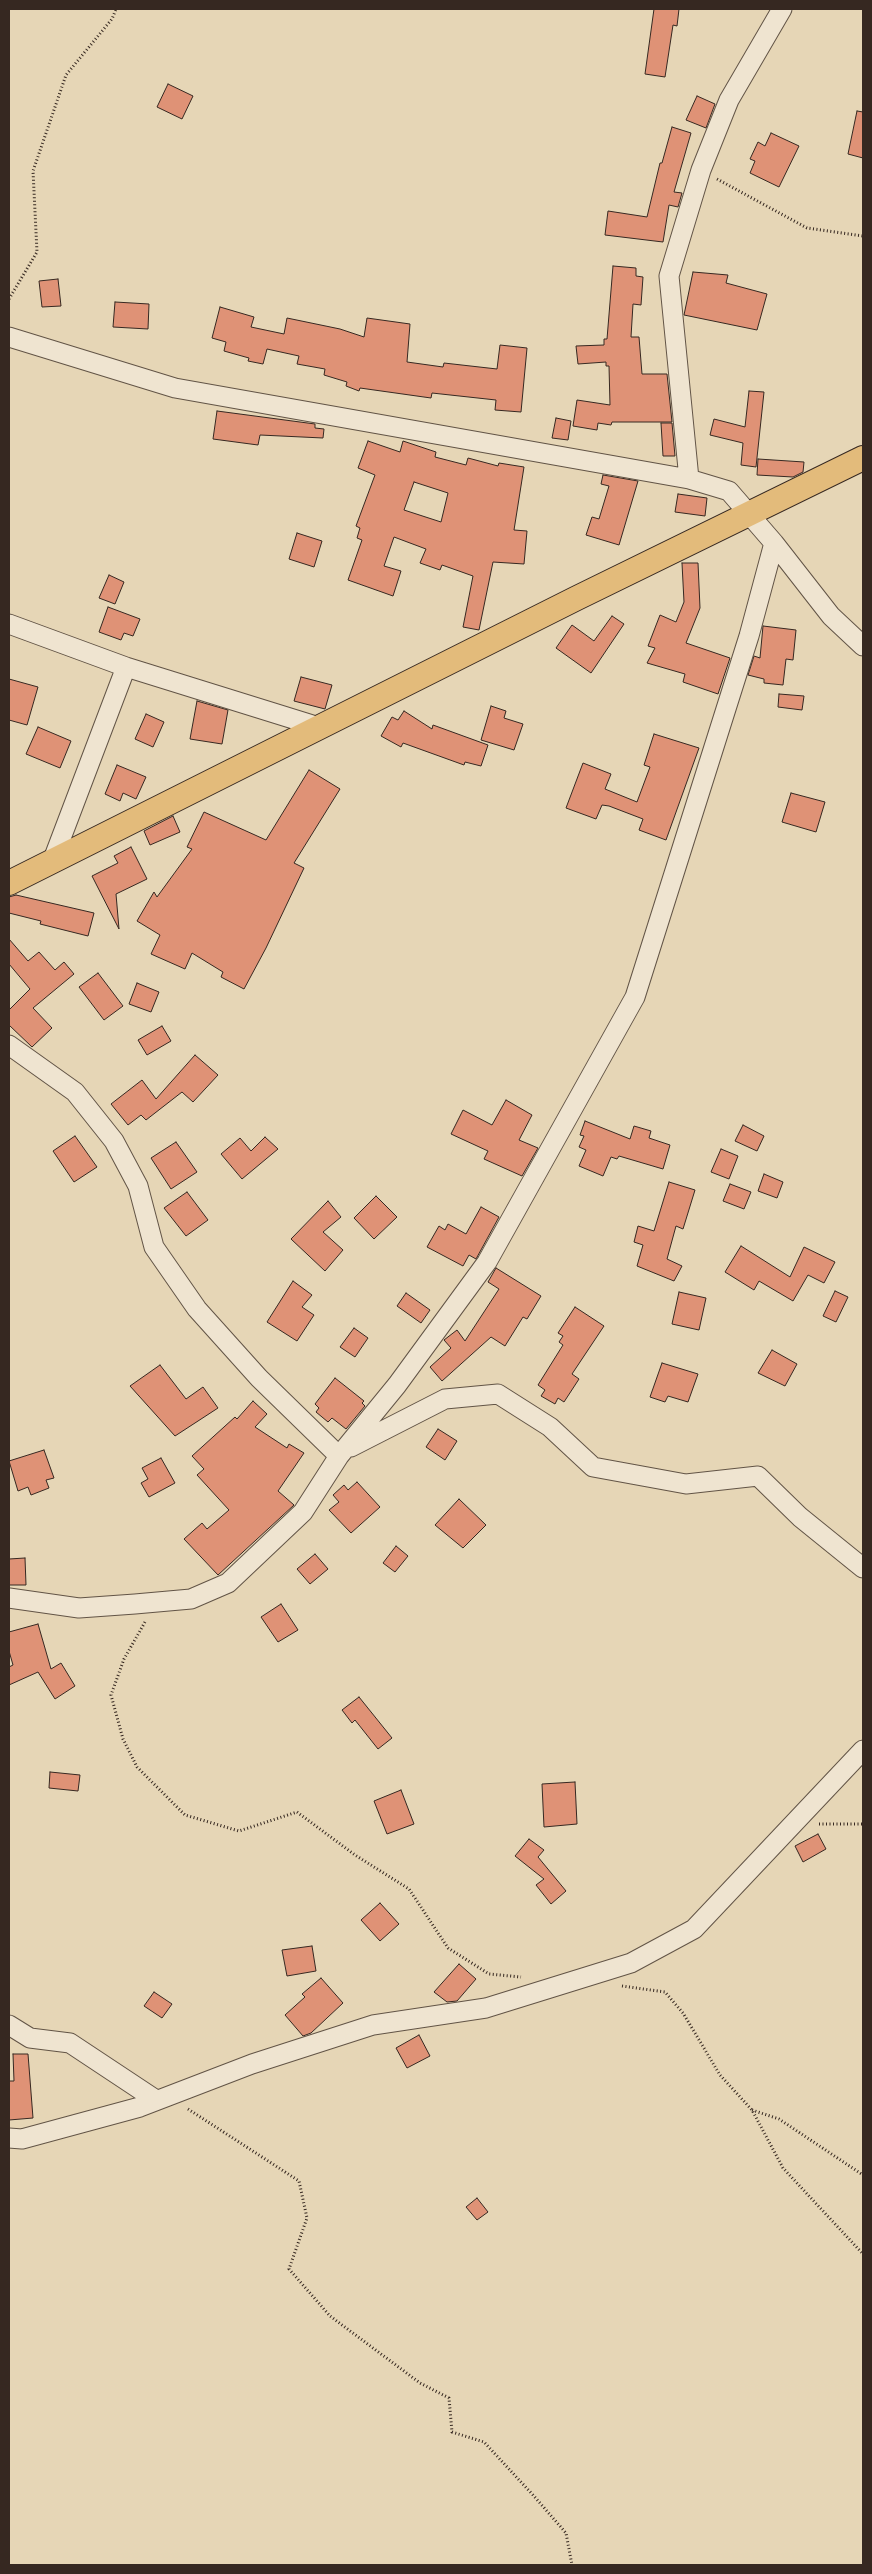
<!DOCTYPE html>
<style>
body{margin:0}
#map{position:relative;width:872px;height:2574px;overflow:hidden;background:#e6d6b6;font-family:Vollkorn,serif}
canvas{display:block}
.frame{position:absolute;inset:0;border:10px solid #362821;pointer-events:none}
</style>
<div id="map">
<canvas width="872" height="2574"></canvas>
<div class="frame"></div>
</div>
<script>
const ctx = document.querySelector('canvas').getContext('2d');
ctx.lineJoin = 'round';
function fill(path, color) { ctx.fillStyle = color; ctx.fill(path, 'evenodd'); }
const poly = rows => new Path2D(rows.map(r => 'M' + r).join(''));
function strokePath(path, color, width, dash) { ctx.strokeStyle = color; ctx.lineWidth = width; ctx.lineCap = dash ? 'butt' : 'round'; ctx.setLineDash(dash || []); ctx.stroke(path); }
const building = poly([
 [654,9,679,9,677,26,673,25,665,77,645,74,654,9],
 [168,84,193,96,182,119,157,107,168,84],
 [697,96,715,104,706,128,686,120,697,96],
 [857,111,863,112,863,158,848,154,857,111],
 [672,127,691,133,674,192,682,193,678,207,669,205,663,242,605,235,608,211,647,217,660,163,662,163,672,127],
 [771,133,799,146,779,187,750,173,755,161,750,159,758,142,765,146,771,133],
 [613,266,636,268,636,276,643,277,641,305,633,304,631,337,639,337,642,374,667,374,672,422,612,422,611,425,598,423,597,430,573,426,577,400,610,405,609,366,606,366,606,362,578,364,576,346,604,345,604,339,607,339,613,266],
 [693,272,728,275,726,283,767,294,757,330,684,315,693,272],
 [58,279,61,306,42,307,39,281,58,279],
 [115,302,149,304,148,329,113,327,115,302],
 [220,307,254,317,251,327,284,334,287,318,340,329,364,337,367,318,410,324,407,362,443,367,444,363,497,369,500,345,527,348,521,412,495,410,496,400,432,393,431,398,360,388,359,391,346,386,347,382,324,375,325,369,297,364,299,356,267,349,263,364,248,361,249,358,224,351,226,342,212,338,220,307],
 [749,391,764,392,756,467,741,465,743,443,710,435,714,419,745,427,749,391],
 [217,411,315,424,315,428,324,429,323,438,260,435,258,445,213,439,217,411],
 [556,418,571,421,568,440,552,438,556,418],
 [661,423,672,423,675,456,663,456,661,423],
 [368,441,400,452,403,441,436,452,435,457,466,465,468,458,498,466,499,463,524,467,514,530,527,531,524,564,493,562,479,630,463,627,473,576,442,565,440,570,420,563,426,549,394,537,384,566,401,571,393,596,348,580,362,540,357,538,360,528,356,526,375,475,358,468,368,441],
 [414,482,448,493,441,522,404,510,414,482],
 [758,459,804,462,803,472,793,477,757,475,758,459],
 [603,475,638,481,619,545,586,535,592,517,599,519,609,486,601,484,603,475],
 [678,494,707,498,705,516,675,512,678,494],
 [297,533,322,541,314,567,289,559,297,533],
 [682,563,698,563,700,608,686,643,730,658,718,694,683,682,685,674,647,663,655,648,648,646,660,615,676,622,684,602,682,563],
 [109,575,124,582,115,604,99,598,109,575],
 [108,607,140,619,133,636,124,633,121,640,99,632,108,607],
 [612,616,624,624,591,673,556,648,572,625,594,641,612,616],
 [763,626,796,630,793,660,786,659,783,685,764,683,764,679,748,675,754,656,760,658,763,626],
 [301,677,332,685,325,709,294,701,301,677],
 [9,679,38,687,27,725,9,720,9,679],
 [779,694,804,696,802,710,778,707,779,694],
 [197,701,228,710,222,744,190,739,197,701],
 [491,706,506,711,504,718,523,724,514,750,481,740,491,706],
 [404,711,432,729,433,725,488,745,481,766,465,762,464,765,403,743,401,747,381,736,392,717,398,720,404,711],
 [146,714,164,722,153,747,135,739,146,714],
 [38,727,71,741,60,768,26,754,38,727],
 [654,734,699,748,666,840,639,830,643,819,609,806,602,805,596,819,566,808,583,763,611,774,605,789,637,802,650,767,644,765,654,734],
 [117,765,146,777,136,799,123,793,120,801,105,794,117,765],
 [309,770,340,789,294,863,304,868,266,948,244,989,221,977,223,972,192,953,185,969,151,954,160,935,137,921,154,892,157,897,192,849,187,847,204,812,266,840,309,770],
 [791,793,825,802,816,832,782,822,791,793],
 [173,816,180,832,150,845,144,831,173,816],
 [131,847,147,879,116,894,119,929,92,876,118,863,114,856,131,847],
 [16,895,94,913,88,936,40,924,41,921,9,913,9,897,16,895],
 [9,939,28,961,39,952,55,970,64,962,74,974,33,1008,52,1028,32,1047,9,1025,9,1010,30,989,9,964,9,939],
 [98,973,123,1006,104,1020,79,987,98,973],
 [137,983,159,992,151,1012,129,1004,137,983],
 [162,1026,171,1041,147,1055,138,1040,162,1026],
 [195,1055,218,1075,193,1102,182,1092,146,1120,141,1115,128,1125,111,1104,142,1080,156,1099,195,1055],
 [506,1100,532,1115,519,1140,538,1148,522,1176,484,1159,488,1151,451,1134,463,1110,492,1125,506,1100],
 [585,1121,630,1139,634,1126,651,1131,649,1138,670,1145,663,1169,619,1156,617,1159,611,1157,603,1176,579,1166,586,1150,579,1147,584,1136,580,1135,585,1121],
 [743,1125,764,1136,757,1151,735,1141,743,1125],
 [75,1136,97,1167,74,1182,53,1151,75,1136],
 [265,1137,278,1149,242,1179,221,1154,240,1138,251,1151,265,1137],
 [176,1142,197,1172,171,1189,151,1158,176,1142],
 [721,1149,738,1156,729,1179,711,1172,721,1149],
 [764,1174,783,1182,777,1198,758,1191,764,1174],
 [669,1182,695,1190,683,1229,676,1226,667,1259,682,1266,674,1281,637,1266,643,1245,634,1242,638,1226,654,1231,669,1182],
 [730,1184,751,1192,744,1209,723,1201,730,1184],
 [187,1192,208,1220,186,1236,164,1208,187,1192],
 [376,1196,397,1217,374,1239,354,1218,376,1196],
 [328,1201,341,1217,323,1232,343,1250,325,1271,291,1239,328,1201],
 [481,1207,499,1217,476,1259,469,1255,463,1266,427,1247,439,1226,445,1230,448,1224,466,1234,481,1207],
 [741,1246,790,1277,804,1247,835,1262,824,1283,808,1275,793,1301,759,1281,754,1290,725,1272,741,1246],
 [496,1268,541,1296,527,1319,523,1317,505,1346,491,1337,442,1381,430,1367,451,1348,444,1340,457,1330,465,1341,499,1289,488,1282,496,1268],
 [293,1281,312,1295,302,1307,314,1315,297,1341,267,1322,293,1281],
 [835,1291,848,1297,836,1322,823,1316,835,1291],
 [679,1292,706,1298,699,1330,672,1324,679,1292],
 [406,1293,430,1310,421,1323,397,1306,406,1293],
 [575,1307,604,1326,572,1374,579,1379,564,1402,558,1398,555,1404,541,1396,545,1390,538,1385,563,1345,559,1342,563,1336,558,1333,575,1307],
 [354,1328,368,1338,355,1357,340,1347,354,1328],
 [772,1350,797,1364,785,1386,758,1373,772,1350],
 [662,1363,698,1374,688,1402,668,1396,665,1402,650,1397,662,1363],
 [160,1365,186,1399,203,1387,218,1408,175,1436,130,1386,160,1365],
 [335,1378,364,1401,362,1403,365,1406,346,1429,332,1418,328,1422,316,1412,319,1408,315,1404,335,1378],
 [253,1401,267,1414,255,1427,287,1448,289,1444,304,1453,278,1491,294,1505,218,1575,184,1539,202,1523,207,1529,229,1510,197,1475,204,1469,192,1456,235,1417,237,1419,253,1401],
 [438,1429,457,1441,445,1460,426,1447,438,1429],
 [44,1450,54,1478,46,1480,49,1488,31,1495,28,1487,18,1491,9,1461,44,1450],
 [161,1458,175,1483,149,1497,141,1483,148,1479,142,1468,161,1458],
 [357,1482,380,1507,351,1533,329,1510,339,1502,333,1495,344,1485,348,1490,357,1482],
 [459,1499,486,1525,463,1548,435,1525,459,1499],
 [396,1546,408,1556,395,1572,383,1563,396,1546],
 [315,1554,328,1569,310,1584,297,1569,315,1554],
 [25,1558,26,1585,9,1585,9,1559,25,1558],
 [281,1604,298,1630,278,1642,261,1617,281,1604],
 [38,1624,51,1669,61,1663,75,1686,55,1699,38,1672,9,1685,9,1667,13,1665,9,1651,9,1632,38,1624],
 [359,1697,392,1738,378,1749,355,1720,352,1723,342,1710,359,1697],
 [50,1772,80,1775,78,1791,49,1788,50,1772],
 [575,1782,577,1824,544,1827,542,1784,575,1782],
 [401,1790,414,1824,387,1834,374,1801,401,1790],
 [818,1834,826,1849,803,1862,795,1846,818,1834],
 [529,1839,544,1850,538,1857,566,1891,551,1904,536,1885,544,1879,515,1856,529,1839],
 [380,1903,399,1924,380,1941,361,1920,380,1903],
 [312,1946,316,1971,287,1976,282,1950,312,1946],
 [459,1964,476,1979,457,2001,447,2002,434,1992,459,1964],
 [321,1978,343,2003,311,2033,303,2036,285,2015,305,1997,302,1994,321,1978],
 [154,1992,172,2004,162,2018,144,2006,154,1992],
 [419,2035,430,2056,407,2068,396,2048,419,2035],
 [13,2054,28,2054,33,2118,9,2120,9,2081,14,2081,13,2054],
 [477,2198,488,2212,477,2220,466,2207,477,2198]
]);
const path = poly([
 [717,179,807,228,863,236],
 [9,299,37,252,33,171,66,75,112,19,116,9],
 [145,1622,124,1659,111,1695,123,1739,137,1767,185,1815,239,1831,297,1812,355,1855,409,1889,448,1948,489,1974,521,1977],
 [819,1824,863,1824],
 [622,1986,665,1992,683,2013,720,2075,752,2110,783,2168,863,2254],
 [188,2109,299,2181,307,2218,289,2269,330,2316,420,2383,449,2398,452,2432,484,2442,533,2495,566,2533,572,2565],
 [752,2110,779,2119,863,2175]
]);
const minor = poly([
 [9,337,175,388,689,479,729,491,774,543,831,616,863,646],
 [689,479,669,276,701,170,729,100,782,9],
 [9,624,126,667,52,862],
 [126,667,319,727],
 [9,1045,75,1092,114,1141,138,1186,154,1247,197,1309,259,1378,339,1456],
 [351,1447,445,1399,498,1394,550,1427,593,1467,686,1484,758,1476,800,1517,863,1568],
 [9,1598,79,1608,135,1604,191,1599,228,1583,303,1512,339,1456,397,1385,487,1262,635,997,749,636,774,543],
 [9,2025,30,2038,70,2043,156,2100],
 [9,2138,22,2139,140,2107,252,2064,373,2025,486,2008,631,1963,694,1929,863,1750]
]);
const major = poly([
 [9,883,577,598,863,458]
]);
fill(building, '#df9276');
strokePath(building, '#362821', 1);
strokePath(minor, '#625446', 21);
strokePath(major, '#362821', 26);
strokePath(path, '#362821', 3, [1, 2.5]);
strokePath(minor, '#efe4d0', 19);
strokePath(major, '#e3bb7b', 24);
</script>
